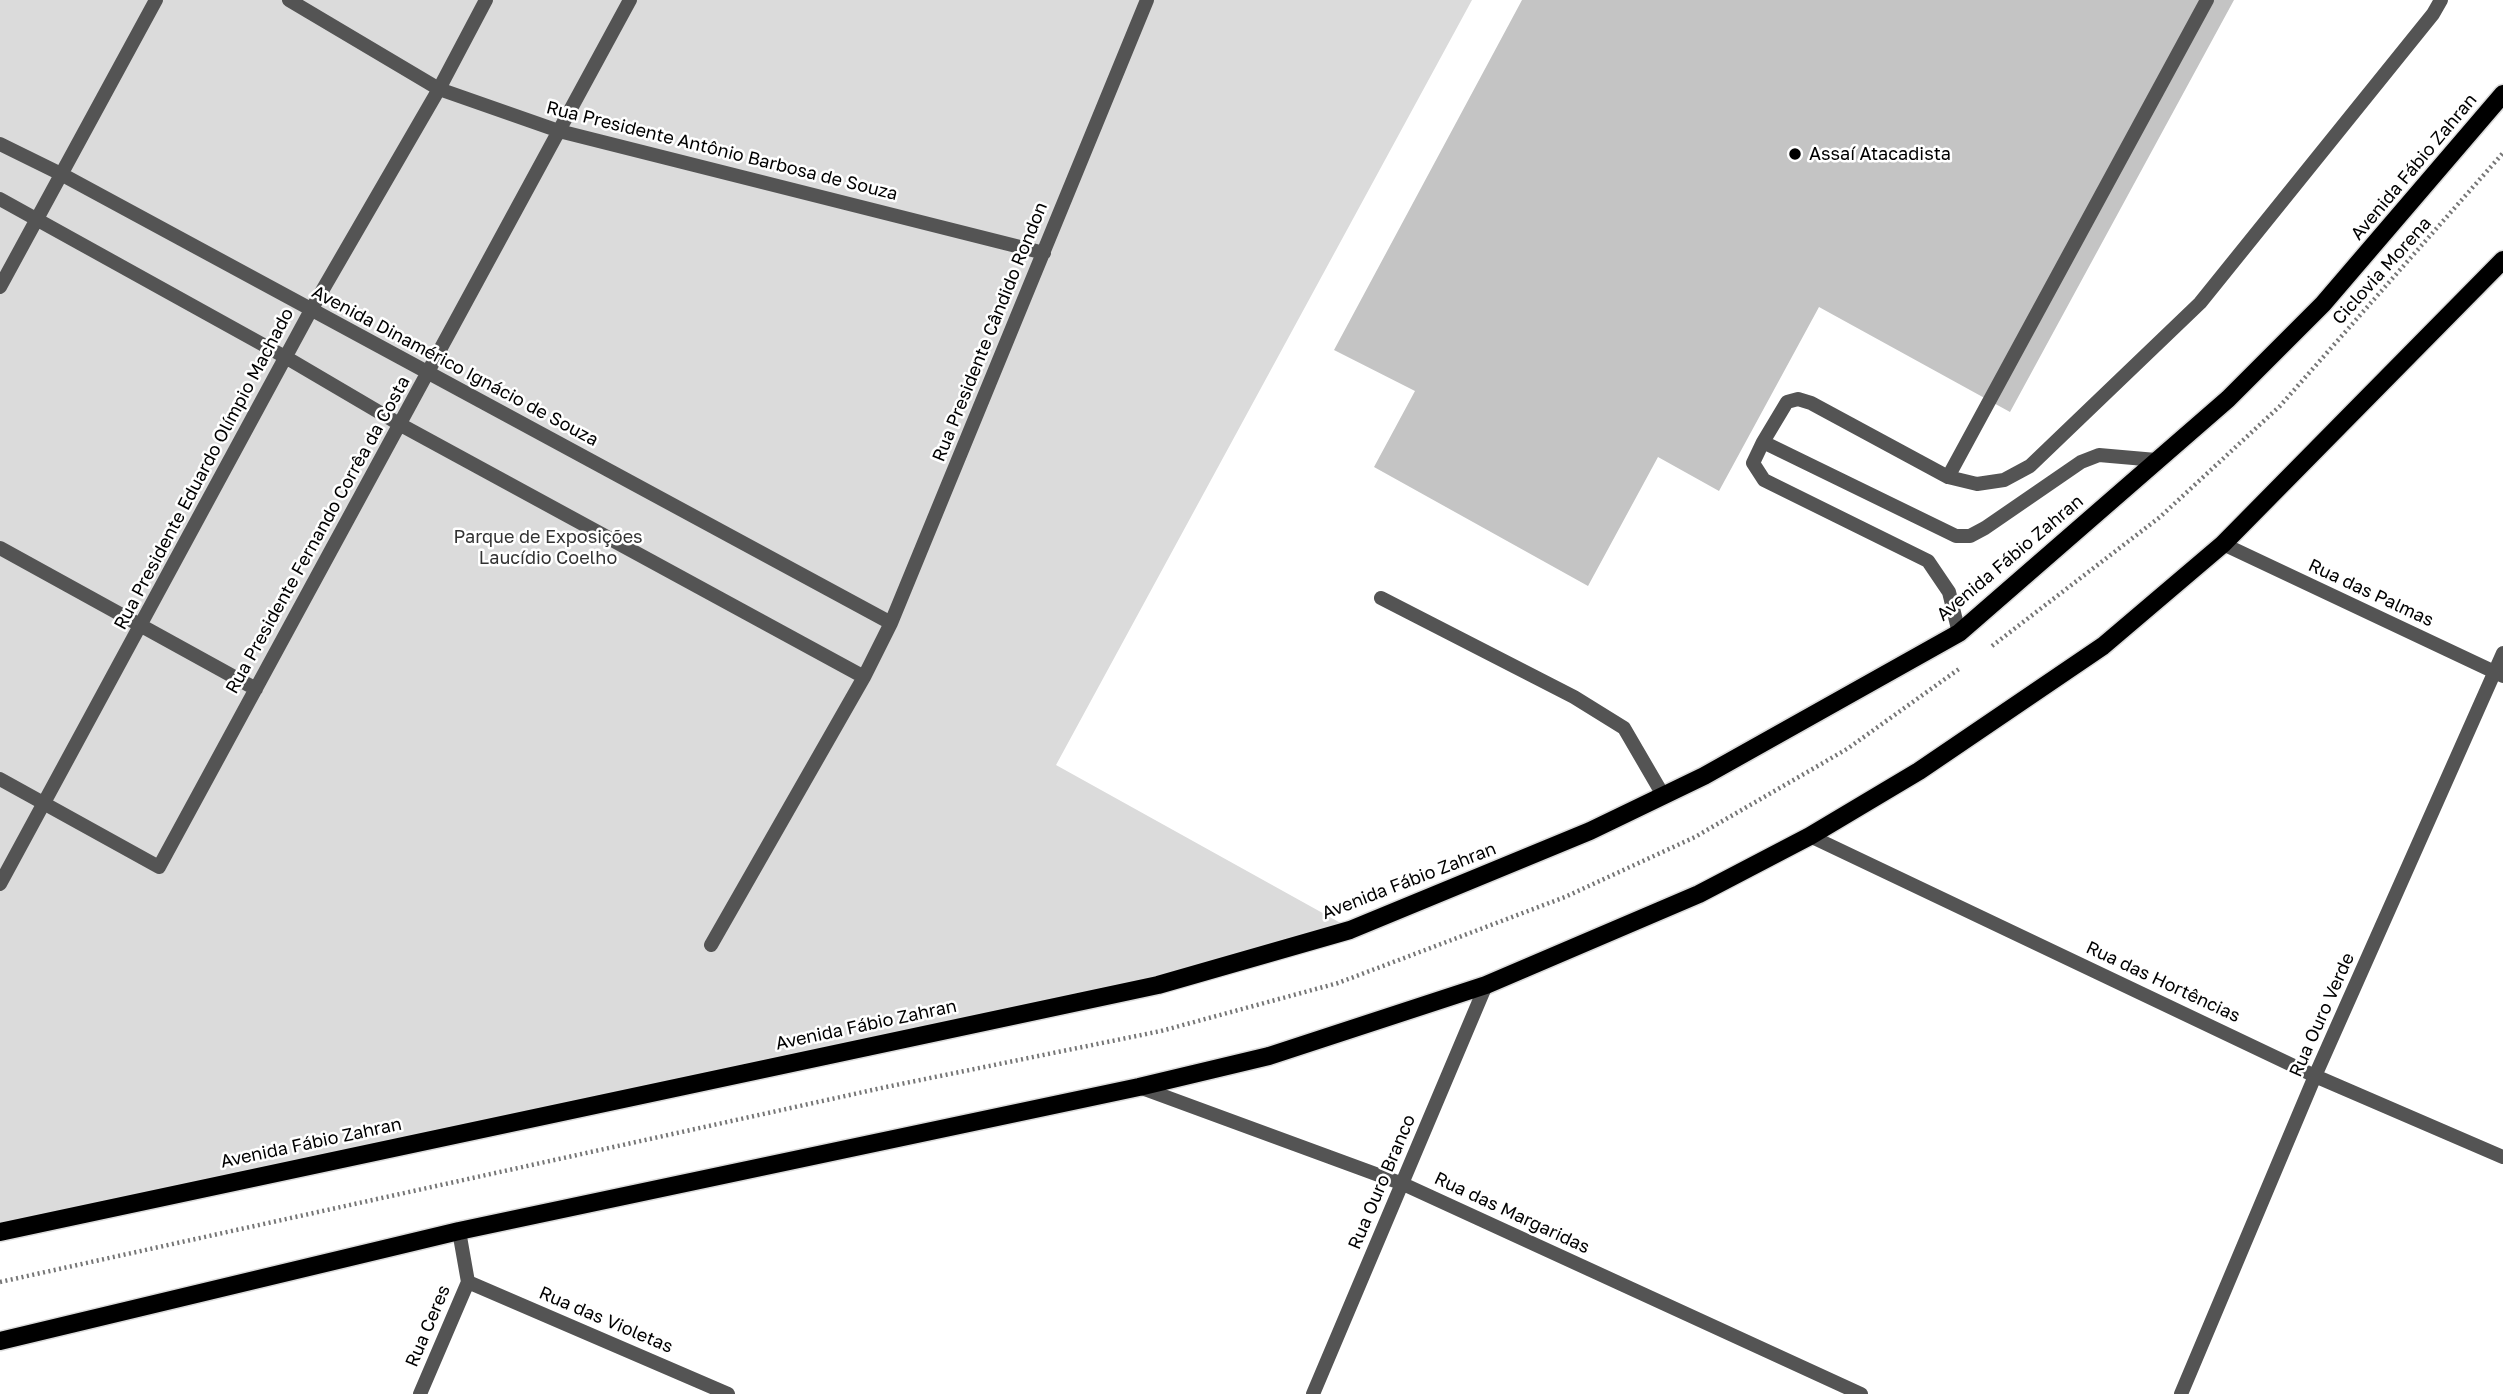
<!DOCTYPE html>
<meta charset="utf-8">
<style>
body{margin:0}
canvas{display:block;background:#fff}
</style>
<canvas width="2503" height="1394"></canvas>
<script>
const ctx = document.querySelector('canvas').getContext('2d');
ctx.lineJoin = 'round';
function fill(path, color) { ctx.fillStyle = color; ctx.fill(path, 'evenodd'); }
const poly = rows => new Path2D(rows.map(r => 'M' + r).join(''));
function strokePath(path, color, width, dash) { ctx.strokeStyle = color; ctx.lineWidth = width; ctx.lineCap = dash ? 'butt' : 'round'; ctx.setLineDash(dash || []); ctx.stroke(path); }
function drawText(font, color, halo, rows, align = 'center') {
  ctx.font = font + ' "Golos Text",sans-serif'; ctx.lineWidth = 5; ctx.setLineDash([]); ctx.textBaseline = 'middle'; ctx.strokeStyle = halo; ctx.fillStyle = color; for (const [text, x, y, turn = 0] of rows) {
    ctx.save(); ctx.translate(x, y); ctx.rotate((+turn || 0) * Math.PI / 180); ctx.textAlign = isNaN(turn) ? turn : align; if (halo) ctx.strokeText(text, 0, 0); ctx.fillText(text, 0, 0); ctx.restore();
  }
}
const green = poly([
 [0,0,1472,0,1056,765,1346,926,1154,980,0,1226]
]);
const building = poly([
 [1522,0,2234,0,2010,412,1819,307,1719,491,1658,457,1588,586,1374,467,1415,391,1334,350]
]);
const path = poly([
 [1992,646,2160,517,2280,406,2503,153],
 [0,1282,886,1087,1161,1031,1338,983,1565,897,1695,837,1847,749,1959,669]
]);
const lane = poly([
 [289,0,439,89,559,131,1044,253],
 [0,144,61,174,891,623],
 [0,199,287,358,401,425,864,677],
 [0,287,156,0],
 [1763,442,1787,402,1798,399,1811,403,1948,477,1977,484,2004,480,2030,466,2200,303,2433,14,2441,0],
 [1948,477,2207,0],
 [0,548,256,689],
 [1381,598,1574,697,1624,728,1663,795],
 [1959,633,1949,592,1928,561,1764,480,1753,463,1763,442,1956,536,1970,536,1985,528,2081,462,2099,455,2156,460],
 [0,779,159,867,630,0],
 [0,884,311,310,439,89,486,0],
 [711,945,864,677,891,623,1147,0]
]);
const street = poly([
 [2223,544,2503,676],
 [1810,836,2315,1076,2503,1157],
 [1139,1087,1403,1184,1861,1394],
 [468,1282,728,1394],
 [420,1394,468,1282,459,1231],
 [1313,1394,1486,985],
 [2181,1394,2315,1076,2503,653]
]);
const primary = poly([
 [0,1232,1158,985,1350,930,1590,831,1704,776,1959,633,2228,399,2323,304,2503,94],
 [0,1341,459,1231,1139,1087,1269,1056,1486,985,1699,894,1810,836,1919,771,2103,646,2223,544,2503,260]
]);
const markers = [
 [1795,154,7,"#000"]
];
const streetNames = [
 ["Rua Presidente Antônio Barbosa de Souza",722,151,14],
 ["Avenida Fábio Zahran",2414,167,-50],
 ["Ciclovia Morena",2382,271,-48],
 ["Rua Presidente Cândido Rondon",990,332,-68],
 ["Avenida Dinamérico Ignácio de Souza",455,366,28],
 ["Rua Presidente Eduardo Olímpio Machado",204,469,-62],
 ["Rua Presidente Fernando Corrêa da Costa",318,535,-61],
 ["Avenida Fábio Zahran",2010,558,-40],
 ["Rua das Palmas",2371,593,25],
 ["Avenida Fábio Zahran",1409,881,-21],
 ["Rua das Hortências",2163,982,25],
 ["Rua Ouro Verde",2322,1015,-66],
 ["Avenida Fábio Zahran",866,1025,-12],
 ["Avenida Fábio Zahran",311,1143,-12],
 ["Rua Ouro Branco",1382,1182,-67],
 ["Rua das Margaridas",1512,1213,25],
 ["Rua das Violetas",606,1320,23],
 ["Rua Ceres",428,1326,-67]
];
const poiNames = [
 ["Assaí Atacadista",1809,154]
];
const parkNames = [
 ["Parque de Exposições",548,537],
 ["Laucídio Coelho",548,558]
];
fill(green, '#dbdbdb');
fill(building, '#c4c4c4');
strokePath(primary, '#dbdbdb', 21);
strokePath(path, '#767676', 4.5, [2, 3.5]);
strokePath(lane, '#545454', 14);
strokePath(street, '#545454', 14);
strokePath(primary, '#000', 18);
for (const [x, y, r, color] of markers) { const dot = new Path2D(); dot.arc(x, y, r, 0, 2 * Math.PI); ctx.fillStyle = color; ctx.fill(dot); strokePath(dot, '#fff', 2.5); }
drawText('18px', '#000', '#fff', streetNames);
drawText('18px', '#000', '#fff', poiNames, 'left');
drawText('18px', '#323232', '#fff', parkNames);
</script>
